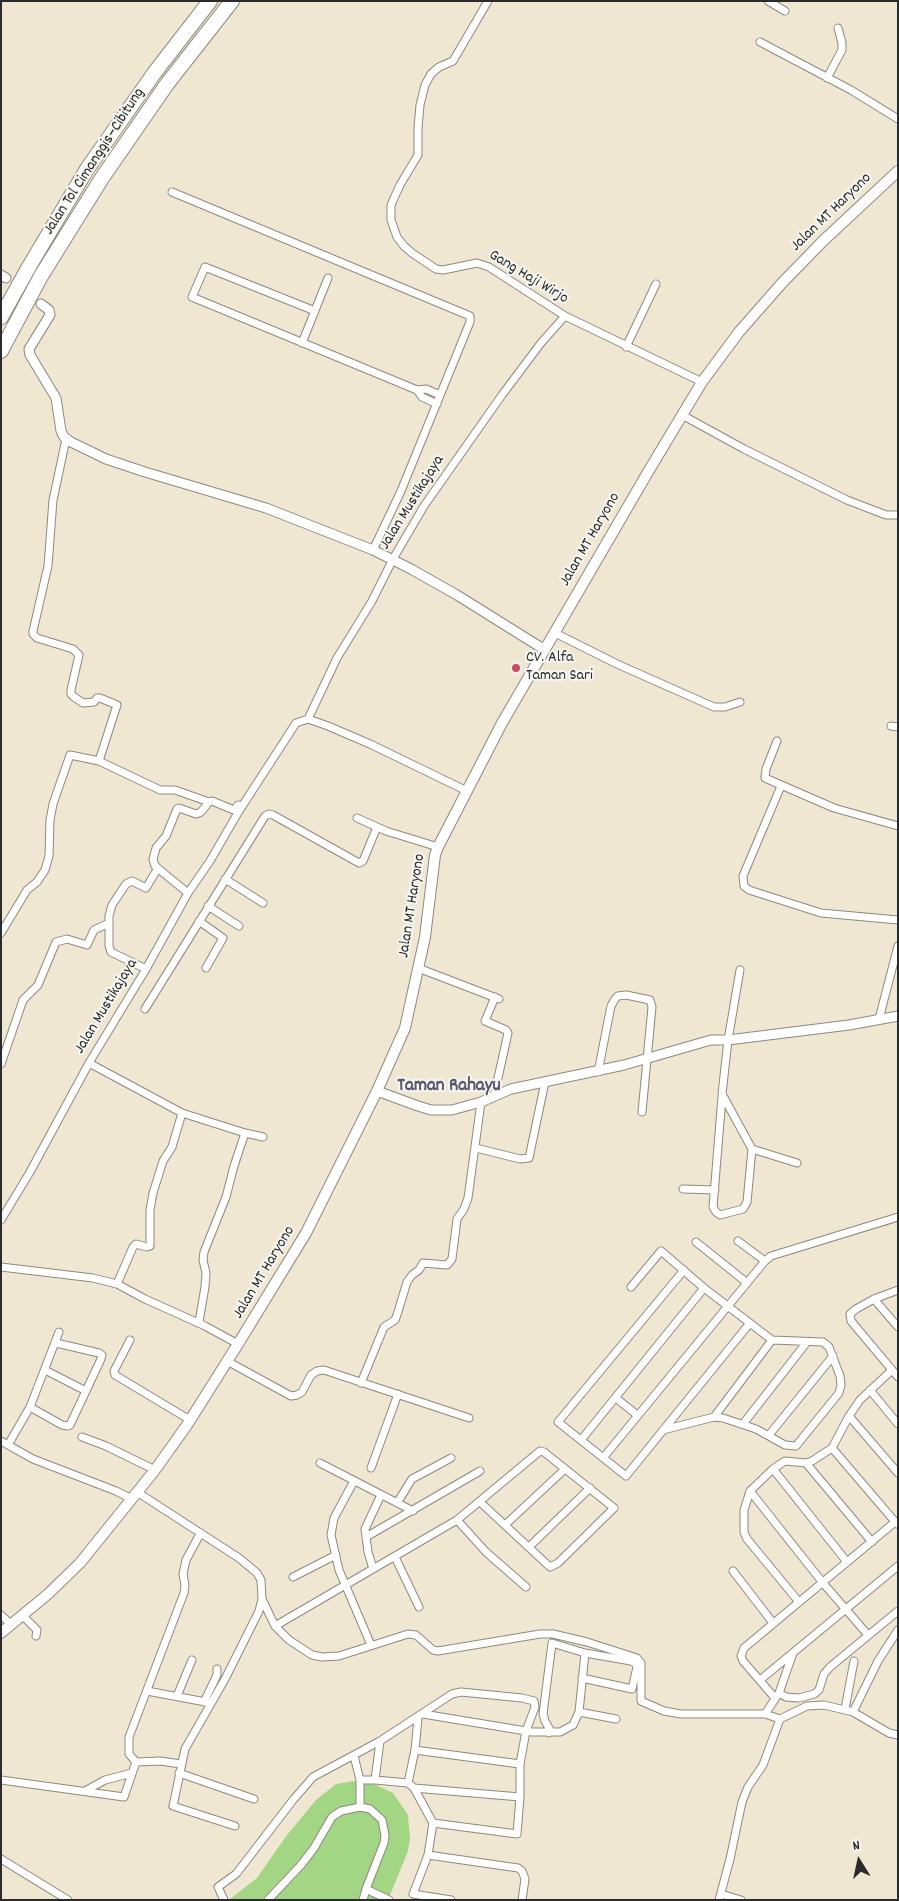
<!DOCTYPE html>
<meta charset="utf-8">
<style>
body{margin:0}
#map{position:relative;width:899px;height:1901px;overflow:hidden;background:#efe7d1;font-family:Dekko,sans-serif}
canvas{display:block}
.frame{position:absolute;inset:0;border:2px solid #2b2b2b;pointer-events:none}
.north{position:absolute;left:834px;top:1836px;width:50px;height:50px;-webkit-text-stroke:4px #f6f6f2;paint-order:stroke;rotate:350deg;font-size:14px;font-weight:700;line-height:20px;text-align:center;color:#2b2b2b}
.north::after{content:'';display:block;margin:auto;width:18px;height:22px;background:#2b2b2b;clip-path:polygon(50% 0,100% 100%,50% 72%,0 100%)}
</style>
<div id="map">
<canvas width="899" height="1901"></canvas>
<div class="frame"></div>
<div class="north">N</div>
</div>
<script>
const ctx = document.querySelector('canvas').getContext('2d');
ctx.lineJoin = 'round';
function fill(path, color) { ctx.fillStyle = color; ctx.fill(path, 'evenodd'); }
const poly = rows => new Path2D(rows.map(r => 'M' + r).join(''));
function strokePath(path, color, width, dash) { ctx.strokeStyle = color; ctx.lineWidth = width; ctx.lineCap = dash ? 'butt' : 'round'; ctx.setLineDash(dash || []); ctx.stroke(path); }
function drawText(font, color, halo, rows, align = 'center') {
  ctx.font = font + ' Dekko,sans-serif'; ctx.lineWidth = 4; ctx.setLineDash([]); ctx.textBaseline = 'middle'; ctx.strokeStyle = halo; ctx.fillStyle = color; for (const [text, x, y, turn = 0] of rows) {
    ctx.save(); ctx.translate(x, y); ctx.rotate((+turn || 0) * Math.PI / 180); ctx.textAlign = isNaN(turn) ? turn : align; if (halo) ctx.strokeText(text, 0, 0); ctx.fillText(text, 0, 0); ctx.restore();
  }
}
const green = poly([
 [354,1781,376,1785,393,1793,408,1815,410,1839,408,1851,388,1900,229,1900,257,1878,287,1835,316,1800,336,1784]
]);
const minor = poly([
 [488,1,453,61,439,67,431,74,425,85,420,105,418,128,418,155,400,185,391,205,391,220,397,237,404,246,412,253,436,269,443,270,477,263,489,267,565,316,702,382],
 [768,1,785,11],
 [760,42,851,90,898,119],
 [827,78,842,50,842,43,838,28],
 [172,192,470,316,470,322,401,491,373,550],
 [315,311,205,267,192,297,417,390,426,389,440,395],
 [302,343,328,278],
 [626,347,656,284],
 [417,390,422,397,437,404],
 [682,415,744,449,847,500,886,515,898,515],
 [66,439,53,500,48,566,33,631,33,634,37,638,73,649,79,655,71,690,71,694,74,697,83,703,94,702,97,698,100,698,117,705,99,761],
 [555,633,617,664,714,707,725,707,740,702],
 [308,719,337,658,372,601,393,559,424,506,502,395,541,343,565,316],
 [891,726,898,727],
 [777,741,766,769,765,778,834,808,898,826],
 [781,786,743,876,744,886,749,890,821,913,898,920],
 [357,818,386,831,438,847],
 [225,879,263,903],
 [188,893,155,866,153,859,156,848,166,836,177,809,179,808,196,814,201,812,209,802],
 [208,906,239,926],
 [199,921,223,938,206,968],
 [1,933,27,890,37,882,45,870,49,856,50,820,53,804,70,755,99,761,160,790,175,790,209,802,212,801,234,810,238,805],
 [418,968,499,999],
 [146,969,111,952,109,946,109,916,112,905,126,884,132,881,146,888,158,868],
 [740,970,728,1040,722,1094,752,1149,797,1163],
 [145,1009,265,816,269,814,273,815,359,863,363,861,377,827],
 [879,1019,898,946],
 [89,1063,182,1113,245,1133,263,1137],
 [1,1064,23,1000,38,985,56,942,67,939,87,945,94,930,109,923],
 [598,1072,611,1006,615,999,618,996,626,995,650,1000,652,1007,642,1112],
 [494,1096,508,1033,506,1030,485,1021,495,997],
 [722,1097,713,1207,716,1212,720,1215,743,1209,747,1202,752,1149],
 [476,1148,520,1159,529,1158,545,1082],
 [683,1189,715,1190],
 [1,1220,30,1172,89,1063,146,969,188,893,210,861,239,811,296,723,308,719,328,726,370,744,467,791],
 [738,1241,765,1261],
 [696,1242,746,1282],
 [1,1267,93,1278,117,1284,145,1299,205,1326,238,1344],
 [684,1270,558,1422,626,1476,750,1323],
 [117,1284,133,1247,136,1244,147,1247,150,1246,150,1210,153,1193,163,1161,172,1147,182,1113],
 [631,1287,661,1251,704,1288,772,1340,714,1417],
 [898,1290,874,1299,856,1309,850,1314,851,1321,898,1377],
 [874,1299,898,1327],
 [199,1322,205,1287,206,1273,203,1260,204,1252,226,1197,234,1166,245,1133],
 [130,1340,114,1371,115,1375,190,1420],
 [227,1361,291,1396,297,1395,302,1392,311,1375,317,1371,324,1370,469,1418],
 [45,1370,86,1391],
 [361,1383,384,1327,395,1320,397,1315,407,1282,412,1275,419,1270,423,1263,447,1265,452,1259,457,1219,464,1209,468,1198,481,1102],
 [870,1390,898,1424],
 [616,1398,637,1415],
 [30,1407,62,1425,68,1426,70,1425,101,1359,102,1355,99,1353,56,1343],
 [849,1416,898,1473],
 [743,1424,807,1342],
 [663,1430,714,1417,723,1418,756,1429,785,1445,796,1446,839,1393,841,1385,840,1376,829,1347,823,1342,772,1340],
 [769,1435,833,1356],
 [82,1437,106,1446,155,1470],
 [581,1440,704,1288],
 [1,1441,33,1459,116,1491,132,1499],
 [8,1445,30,1407,59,1332],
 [832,1448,897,1524],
 [603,1458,765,1261,771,1256,898,1217],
 [320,1463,413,1511],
 [806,1463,872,1542],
 [371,1468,398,1394],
 [773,1469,847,1562],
 [354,1481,334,1518,331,1535,339,1570,371,1645],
 [750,1491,823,1583,868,1635],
 [137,1492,239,1558,257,1573,261,1580,262,1599,275,1626,289,1640,312,1655,322,1657,339,1656,408,1634,416,1635,433,1650,438,1651,540,1634,553,1634,587,1642,637,1658,641,1663,641,1701,664,1711,681,1714,765,1714,780,1719,807,1706,824,1705,853,1712,889,1733,898,1735],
 [397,1503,412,1479,451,1458],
 [457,1520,540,1451,544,1452,614,1508,558,1563,550,1567,480,1502],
 [505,1525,565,1469],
 [366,1537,480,1471],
 [529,1547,590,1488],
 [395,1557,419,1607],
 [373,1569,368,1552,365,1529,381,1495],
 [733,1571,773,1623],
 [293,1577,336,1555],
 [799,1602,747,1539,744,1532,744,1510,750,1491,773,1469,785,1461,806,1463,812,1461,832,1448,849,1416,860,1400,892,1370],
 [1,1615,12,1625],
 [23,1616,37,1630,36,1636],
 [275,1626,457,1520,486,1552,526,1587],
 [760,1680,898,1566],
 [147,1691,211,1703],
 [779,1693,786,1697,799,1698,814,1694,819,1690,824,1674,830,1667,898,1611],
 [177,1696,192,1660],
 [775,1698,743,1661,741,1656,744,1648,895,1522],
 [204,1702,217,1675,217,1669],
 [845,1709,854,1661],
 [579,1712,616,1719],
 [853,1712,878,1661,898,1630],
 [423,1714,532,1732,560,1732,573,1725,579,1712,585,1653],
 [765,1714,779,1693,793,1653],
 [549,1733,550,1730,545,1721,543,1714,552,1643,585,1653,631,1661,635,1663,637,1667,632,1689,582,1678],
 [415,1750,520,1764],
 [354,1756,360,1780,360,1807],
 [136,1762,160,1761,181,1764],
 [179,1773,254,1799],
 [1,1780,124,1797,136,1762,129,1754,129,1737,184,1593,185,1585,183,1574,186,1560,200,1534],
 [360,1780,375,1780,408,1783,414,1788,520,1797],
 [375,1780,380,1741],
 [408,1783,415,1750,418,1718],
 [85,1791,105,1780,132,1773],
 [433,1823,428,1855,413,1894,451,1900],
 [235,1826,173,1806,185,1749,225,1679,259,1611,262,1599],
 [428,1855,518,1868,522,1871,525,1879,522,1900],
 [1,1859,68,1900],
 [721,1894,741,1900],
 [224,1900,218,1887,236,1874,243,1865,293,1800,313,1777,380,1741,452,1694,461,1692,522,1698,534,1701,535,1707,526,1731,520,1764,520,1797,517,1834,433,1823,414,1788],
 [268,1900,301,1865,314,1848,332,1817,341,1811,360,1807,370,1809,382,1820,385,1835,384,1843,366,1889,389,1900],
 [363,1900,366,1889],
 [719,1900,730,1859,742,1802,748,1787,763,1765,780,1719]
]);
const tertiary = poly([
 [1,275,6,278],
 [41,304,49,310,50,315,29,349,30,355,56,398,61,431,64,437,71,442,106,459,145,472,266,508,373,550,411,569,457,595,545,650],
 [377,1091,418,1106,431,1110,452,1110,481,1102,511,1089,624,1065,711,1040,728,1040,849,1025,898,1016]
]);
const secondary = poly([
 [1,1633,48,1594,80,1563,155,1470,187,1425,238,1344,306,1233,377,1091,405,1028,425,937,435,855,438,847,502,723,648,472,702,382,739,332,782,283,824,240,898,171]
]);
const motorway = poly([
 [1,317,30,265,87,169,155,72,210,1],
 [1,351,41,276,102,178,167,84,232,1]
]);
const markers = [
 [516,668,5,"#d1495b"]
];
const streetNames = [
 ["Jalan Tol Cimanggis–Cibitung",95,162,-57],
 ["Jalan MT Haryono",832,213,-44],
 ["Gang Haji Wirjo",528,278,31],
 ["Jalan Mustikajaya",413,503,-58],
 ["Jalan MT Haryono",591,540,-60],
 ["Jalan MT Haryono",413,906,-81],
 ["Jalan Mustikajaya",107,1007,-59],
 ["Jalan MT Haryono",265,1273,-59]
];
const poiNames = [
 ["CV. Alfa",526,659],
 ["Taman Sari",526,677]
];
const quarterNames = [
 ["Taman Rahayu",449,1087]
];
fill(green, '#a2d584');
strokePath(minor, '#8d897e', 9);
strokePath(tertiary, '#8d897e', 11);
strokePath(secondary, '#8d897e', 12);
strokePath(motorway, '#8d897e', 16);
strokePath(minor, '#fff', 7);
strokePath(tertiary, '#fff', 9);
strokePath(secondary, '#fff', 10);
strokePath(motorway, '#fff', 14);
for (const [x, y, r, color] of markers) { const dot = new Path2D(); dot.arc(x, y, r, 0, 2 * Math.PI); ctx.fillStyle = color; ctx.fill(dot); strokePath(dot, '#f6f6f2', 2); }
drawText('16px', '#2b2b2b', '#f6f6f2', streetNames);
drawText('16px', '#2b2b2b', '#f6f6f2', poiNames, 'left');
drawText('bold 19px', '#5b586c', '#f6f6f2', quarterNames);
</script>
